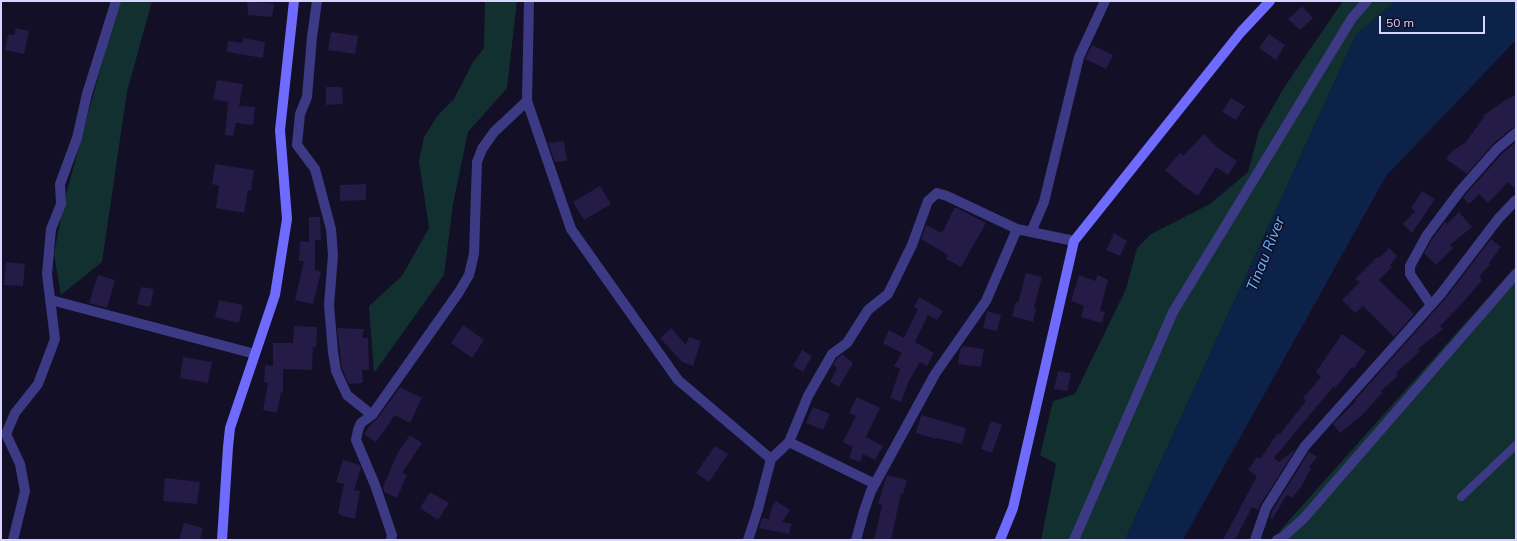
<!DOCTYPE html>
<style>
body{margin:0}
#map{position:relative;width:1517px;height:541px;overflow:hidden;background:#130f26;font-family:Mulish,sans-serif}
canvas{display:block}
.frame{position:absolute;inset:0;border:2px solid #d9d4ff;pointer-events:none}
.scale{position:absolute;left:1379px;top:16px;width:106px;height:18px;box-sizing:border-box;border:2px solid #d9d4ff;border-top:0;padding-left:5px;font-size:12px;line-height:14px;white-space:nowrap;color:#d9d4ff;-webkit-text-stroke:3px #130f26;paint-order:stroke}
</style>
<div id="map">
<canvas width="1517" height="541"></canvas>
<div class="frame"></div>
<div class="scale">50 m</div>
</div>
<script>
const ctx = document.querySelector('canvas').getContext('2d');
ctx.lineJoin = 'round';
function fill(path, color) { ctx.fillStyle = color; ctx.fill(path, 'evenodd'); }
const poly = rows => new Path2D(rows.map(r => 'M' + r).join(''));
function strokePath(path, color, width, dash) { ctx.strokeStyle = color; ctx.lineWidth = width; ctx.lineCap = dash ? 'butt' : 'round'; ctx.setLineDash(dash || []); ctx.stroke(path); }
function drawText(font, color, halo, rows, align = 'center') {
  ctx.font = font + ' Mulish,sans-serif'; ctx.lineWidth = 3.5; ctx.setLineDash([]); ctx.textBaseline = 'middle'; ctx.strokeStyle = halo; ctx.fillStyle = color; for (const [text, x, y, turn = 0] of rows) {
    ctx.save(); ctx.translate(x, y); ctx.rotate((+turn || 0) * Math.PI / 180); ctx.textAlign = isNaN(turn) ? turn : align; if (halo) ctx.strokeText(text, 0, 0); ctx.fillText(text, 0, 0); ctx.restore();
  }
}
const green = poly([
 [119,1,152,1,127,92,102,262,61,295,54,254,64,202],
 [485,1,517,1,507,88,468,132,453,204,444,275,374,373,369,306,402,276,429,228,419,161,424,137,438,115,454,99,473,62,484,48],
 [1343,1,1396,1,1356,35,1125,540,1041,540,1056,464,1040,455,1053,401,1075,394,1126,289,1137,248,1151,234,1210,204,1248,172,1259,131,1285,86],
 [1516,266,1516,540,1273,540,1284,526]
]);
const water = poly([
 [1396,1,1516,1,1516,40,1386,176,1183,540,1125,540,1356,35]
]);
const building = poly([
 [247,1,274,4,272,17,248,15],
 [1302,6,1313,18,1300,30,1288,19],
 [16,28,29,31,24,54,5,50,8,35,14,35],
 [331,32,358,36,355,54,328,50],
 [1269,34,1285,45,1276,60,1259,48],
 [243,38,265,42,263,58,227,52,228,41,242,43],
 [1092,45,1113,55,1106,69,1085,59],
 [217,80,243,84,239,106,255,107,253,125,236,123,233,136,225,135,228,102,213,99],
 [326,87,342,87,343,104,326,105],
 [1516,95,1516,127,1512,128,1493,144,1467,174,1446,159,1452,151,1466,142,1484,117,1483,116,1504,101],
 [1231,98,1245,106,1236,120,1222,112],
 [1204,134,1215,145,1215,146,1237,161,1228,175,1216,167,1198,196,1185,187,1165,170,1180,153,1183,156],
 [564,141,567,161,555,162,548,143],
 [1516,142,1516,189,1508,182,1488,203,1479,194,1469,204,1463,198,1465,195,1502,154],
 [215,164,254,170,251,191,248,190,244,213,216,208,219,186,212,184],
 [366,184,366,200,340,201,340,185],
 [600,186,611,204,584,220,573,202],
 [1422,191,1435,199,1412,233,1403,224,1415,211,1411,208],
 [955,207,986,223,961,267,946,259,948,255,921,239,926,225,942,233],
 [1459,212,1472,227,1450,245,1453,248,1436,265,1424,253,1432,239,1445,222,1447,224],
 [309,217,320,217,321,240,315,240,315,270,321,272,313,304,295,300,304,261,299,261,300,241,309,242],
 [1114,233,1127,241,1120,256,1106,250],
 [1491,239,1501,247,1489,263,1490,265,1479,277,1482,280,1460,306,1440,326,1443,329,1418,349,1420,351,1396,373,1398,376,1381,391,1383,392,1362,415,1340,433,1333,424,1356,401,1355,400,1445,299],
 [1389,248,1397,256,1390,265,1392,267,1379,280,1414,314,1394,337,1363,306,1355,313,1342,300,1360,282,1355,279,1377,257,1379,258],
 [6,262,25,264,23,286,4,285],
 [1026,273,1042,277,1034,307,1036,308,1033,322,1012,316,1016,302,1018,303],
 [98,275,115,280,107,308,89,303],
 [1079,275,1095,281,1098,275,1108,280,1100,311,1105,312,1102,323,1081,317,1084,306,1071,301],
 [141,287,154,289,150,307,137,304],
 [919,297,943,311,937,320,928,315,915,342,934,353,927,366,920,362,909,381,901,402,890,398,900,369,894,366,902,353,883,343,889,330,904,338,918,309,914,307],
 [219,300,243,305,239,323,215,317],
 [987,311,1001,315,997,331,983,328],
 [463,325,484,340,472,358,451,343],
 [294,326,317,327,316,347,313,347,312,370,283,369,283,392,281,392,277,413,263,410,268,383,264,382,265,365,273,366,273,343,293,343],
 [337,328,364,329,362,338,368,338,369,370,362,370,363,383,349,384,342,369],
 [671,328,686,345,689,337,701,341,693,366,682,362,660,338],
 [1342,334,1366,351,1354,368,1352,367,1335,388,1334,386,1274,458,1279,462,1296,449,1260,505,1258,510,1252,507,1235,540,1223,540,1257,476,1248,470,1257,457,1260,459,1278,433,1280,434,1306,401,1303,398,1321,377,1316,372],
 [963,346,984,349,981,367,958,364,960,350],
 [802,350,812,356,803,372,793,366],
 [842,354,853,363,839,387,830,382,837,368,833,365,837,358],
 [183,357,212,362,208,383,180,378],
 [1058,371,1071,373,1067,391,1054,389],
 [400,387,422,398,410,423,395,415,376,442,364,434,371,424,377,419],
 [857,397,880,408,866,437,883,446,875,460,863,454,860,462,849,458,853,447,843,442,856,416,849,413],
 [813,407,830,414,823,430,806,423],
 [921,415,966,428,962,444,937,438,936,439,916,433],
 [991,421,1002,425,992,453,981,449],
 [410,435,422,443,402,473,407,475,397,498,384,492,383,487,397,454],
 [715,446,728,454,709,482,696,473],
 [1309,452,1317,457,1309,467,1311,468,1301,487,1292,498,1287,495,1272,519,1270,517,1272,511],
 [343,460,360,465,361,468,354,490,360,491,355,519,340,515,340,514,338,513,344,484,336,482],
 [887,475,907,480,903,494,901,493,891,540,874,540,882,505,878,504],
 [165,478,200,482,197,504,163,501],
 [430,492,449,503,438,520,420,508],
 [776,501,790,510,782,522,792,524,789,534,759,528,762,518,769,519,772,507],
 [184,523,203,528,200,540,179,540]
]);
const lane = poly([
 [1461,497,1516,445]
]);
const street = poly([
 [317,1,312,37,307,97,300,114,297,145,315,169,331,229,333,255,329,305,333,352,336,371,347,395,372,415],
 [529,1,527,101,571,229,678,380,771,459],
 [1031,232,1044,202,1079,57,1105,1],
 [51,300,255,354],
 [1431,305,1410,274,1410,266,1427,235,1460,191,1497,149,1516,133],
 [789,442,875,484],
 [13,540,25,491,20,464,6,434,15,413,38,384,55,339,47,274,51,229,61,204,60,184,77,138,87,94,116,1],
 [391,540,392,535,375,485,356,440,358,430,361,423,372,415,459,292,469,275,474,254,477,162,482,149,494,132,527,101],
 [748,540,758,509,771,459,789,442,808,396,832,354,847,343,868,310,888,294,912,245,928,201,937,193,947,196,1017,229,1074,241],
 [856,540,864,511,871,491,935,374,986,301,1017,229],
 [1074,540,1173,312,1352,18,1367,1],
 [1255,540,1266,508,1305,446,1440,295,1498,219,1516,200],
 [1277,540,1283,537,1304,518,1516,274]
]);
const secondary = poly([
 [222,540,228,447,230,428,275,295,287,219,280,130,294,1],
 [1000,540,1013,508,1074,241,1241,32,1270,1]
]);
const waterNames = [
 ["Tinau River",1266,254,-68]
];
fill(green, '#12302f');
fill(water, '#0c2248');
fill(building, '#241b47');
strokePath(lane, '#3d3a85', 8);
strokePath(street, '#3d3a85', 10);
strokePath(secondary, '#6f6bff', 10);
drawText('italic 15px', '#62b6ff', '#130f26', waterNames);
</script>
